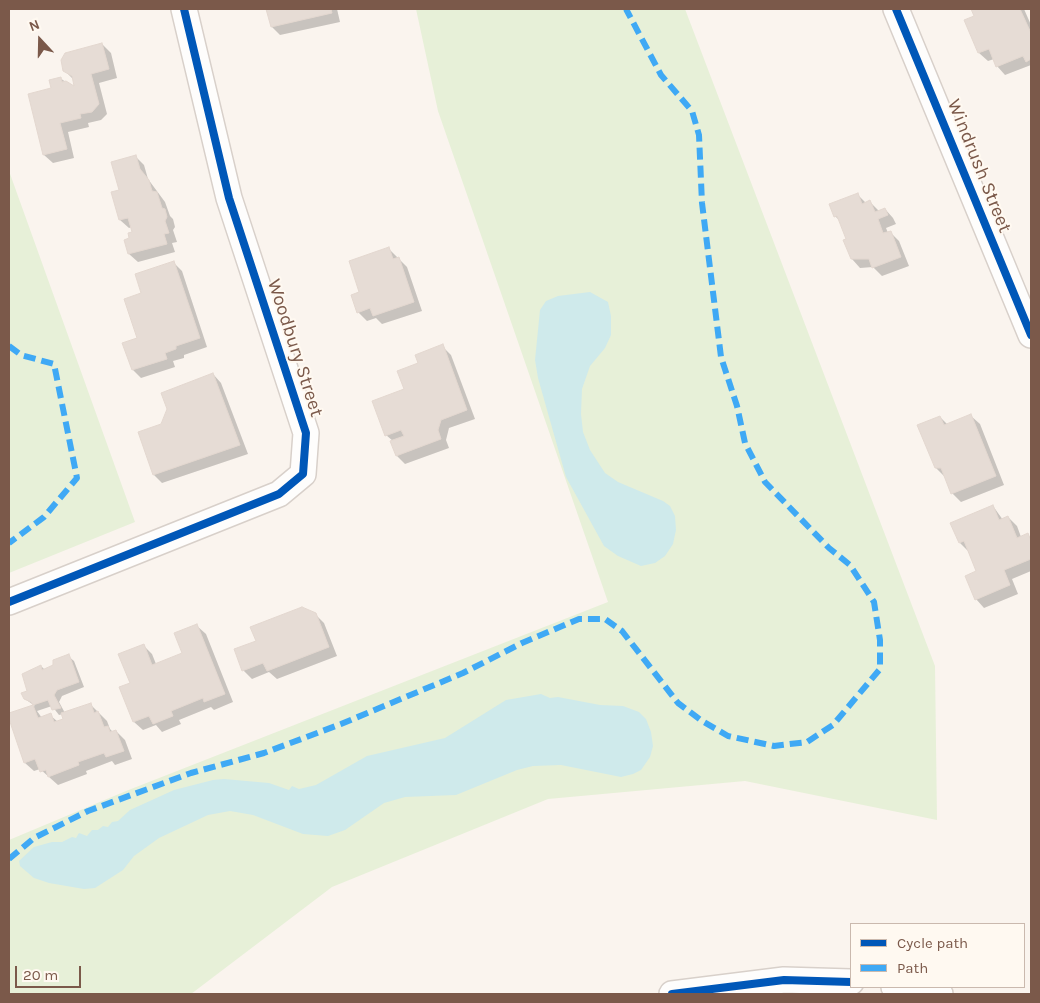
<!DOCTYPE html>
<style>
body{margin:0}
#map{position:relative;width:1040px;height:1003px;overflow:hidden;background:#faf4ee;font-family:Karla,sans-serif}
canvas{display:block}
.frame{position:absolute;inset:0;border:10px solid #7b594a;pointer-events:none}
.legend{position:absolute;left:850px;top:923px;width:175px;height:65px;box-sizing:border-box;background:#fff9f1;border:1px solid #cab9ae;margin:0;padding:6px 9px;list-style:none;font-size:15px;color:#7b594a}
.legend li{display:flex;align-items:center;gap:10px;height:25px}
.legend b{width:25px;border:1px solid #cab9ae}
.north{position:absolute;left:15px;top:15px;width:50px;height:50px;-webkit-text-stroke:4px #fff9f1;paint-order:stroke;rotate:339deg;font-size:14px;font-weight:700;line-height:20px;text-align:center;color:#7b594a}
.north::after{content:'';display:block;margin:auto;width:18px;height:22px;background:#7b594a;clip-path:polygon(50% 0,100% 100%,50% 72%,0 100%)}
.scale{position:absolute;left:15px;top:966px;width:66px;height:22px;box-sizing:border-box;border:2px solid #7b594a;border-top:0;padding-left:6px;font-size:15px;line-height:18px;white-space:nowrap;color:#7b594a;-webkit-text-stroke:4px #fff9f1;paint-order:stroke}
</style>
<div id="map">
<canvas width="1040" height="1003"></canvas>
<div class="frame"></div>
<ul class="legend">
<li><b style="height:6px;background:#0057b8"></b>Cycle path</li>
<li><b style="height:6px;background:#3fa9f5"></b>Path</li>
</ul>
<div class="north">N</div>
<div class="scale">20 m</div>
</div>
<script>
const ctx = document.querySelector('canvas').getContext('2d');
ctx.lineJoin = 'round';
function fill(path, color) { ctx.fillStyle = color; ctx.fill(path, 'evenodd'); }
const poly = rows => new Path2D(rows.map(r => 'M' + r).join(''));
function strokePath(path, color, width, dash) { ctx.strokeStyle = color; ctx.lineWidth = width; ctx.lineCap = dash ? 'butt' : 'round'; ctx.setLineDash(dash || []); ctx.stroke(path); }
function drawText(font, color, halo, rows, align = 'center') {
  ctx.font = font + ' Karla,sans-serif'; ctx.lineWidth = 4; ctx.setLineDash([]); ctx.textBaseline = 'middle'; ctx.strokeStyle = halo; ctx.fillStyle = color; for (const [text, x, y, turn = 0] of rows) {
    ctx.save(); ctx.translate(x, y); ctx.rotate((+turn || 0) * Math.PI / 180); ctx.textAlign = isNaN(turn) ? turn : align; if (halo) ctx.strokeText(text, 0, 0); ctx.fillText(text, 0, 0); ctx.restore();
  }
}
const green = poly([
 [416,9,685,9,935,666,937,820,745,781,548,799,332,887,191,994,9,994,9,840,126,791,608,602,438,111],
 [9,171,135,522,9,573]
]);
const water = poly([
 [590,292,608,302,611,316,611,335,605,348,590,366,582,389,581,414,583,432,590,450,605,473,618,482,663,501,670,506,675,516,676,530,673,544,665,556,655,563,641,566,618,556,604,546,566,477,538,378,535,360,540,310,546,301,558,296],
 [541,694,550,698,558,697,600,705,623,706,639,712,646,719,651,732,653,746,650,757,641,770,633,774,621,777,561,765,533,766,517,770,456,795,405,797,384,803,345,830,328,836,303,834,253,815,230,811,208,815,159,838,134,856,123,870,95,888,84,889,49,883,34,878,20,866,19,861,34,847,52,842,62,842,72,837,76,838,79,833,87,836,92,830,98,830,103,826,108,827,112,822,118,821,130,810,174,790,213,780,224,779,269,783,289,790,292,786,299,789,316,785,367,756,445,738,506,700]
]);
const shadow = poly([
 [268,9,337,9,340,22,280,35,272,27],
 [972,9,1024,9,1031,25,1031,65,1005,75,997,66,994,59,988,61,979,53,975,17],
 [102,44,111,53,117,78,99,83,107,114,101,120,88,123,89,127,68,132,74,158,53,163,44,155,52,89,60,78,76,89,74,80,64,70],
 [136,157,144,165,148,179,165,202,170,216,173,219,175,227,173,230,177,242,172,243,175,252,138,262,129,254,125,240,131,239,133,233,132,227,129,228,120,220,121,190],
 [857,194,866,203,870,202,879,211,885,209,893,218,896,224,886,228,888,233,890,232,899,241,909,266,882,276,873,267,860,268,852,259,848,240,841,222,835,216],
 [388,248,407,267,422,311,382,324,376,318,367,321,358,312,361,293],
 [173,262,182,271,207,347,184,355,184,358,173,361,175,367,141,378,133,370,143,293],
 [442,346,451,355,475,419,449,428,446,440,449,448,405,464,397,456,393,441,386,435,419,363],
 [213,374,221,383,248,454,162,483,154,475,161,425],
 [971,416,980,424,1004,485,961,502,952,493,945,477,936,468,940,417,948,425],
 [993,506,1003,520,1008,517,1017,526,1021,537,1028,535,1031,538,1031,571,1012,579,1018,594,984,608,976,599,977,572,968,551,960,543],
 [315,614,324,623,337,656,277,679,269,672,252,679,243,670,258,642],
 [197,626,206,634,233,702,214,710,211,707,179,720,181,724,162,732,156,725,143,730,134,722,120,688,131,684,143,645,152,654,156,664,184,653],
 [68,656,74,661,84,687,62,696,59,702,65,713,90,704,107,721,110,729,113,732,116,731,125,740,132,759,115,765,112,761,86,771,87,774,58,785,40,769,34,771,25,763,9,714,35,706,25,699,41,666,45,670],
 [52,706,59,715,63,714,65,720,58,722,50,715,42,718,37,711]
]);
const building = poly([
 [266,9,331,9,332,13,271,27,266,9],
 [971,9,1020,9,1031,33,1031,59,1026,62,1023,56,996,67,989,49,978,53,964,20,974,16,971,9],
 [102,43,109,69,91,74,99,104,92,112,80,114,81,118,60,123,67,149,43,155,28,94,51,88,49,80,61,77,62,82,66,81,74,86,72,76,63,71,61,60,65,53,102,43],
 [136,155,140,169,149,180,152,191,157,192,162,208,165,209,167,217,165,221,169,233,164,234,167,244,128,254,124,240,129,238,128,233,132,232,128,218,119,220,111,192,119,190,111,162,136,155],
 [858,193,862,204,870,200,875,212,885,208,888,215,878,219,883,233,891,231,901,257,872,268,869,259,851,259,843,240,846,239,837,216,834,217,829,204,858,193],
 [389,247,393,259,399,257,414,302,373,316,370,308,357,313,351,295,359,292,349,261,389,247],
 [174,261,200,338,176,346,176,349,165,353,167,359,132,370,122,343,137,338,124,299,141,293,135,274,174,261],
 [443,344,467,410,441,420,438,430,441,439,396,456,390,441,404,436,401,430,385,436,372,401,404,389,397,371,418,363,415,355,443,344],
 [213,373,240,445,153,475,138,432,161,424,167,409,161,393,213,373],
 [971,414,996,476,951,494,941,468,935,468,917,425,940,416,944,425,971,414],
 [993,505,999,520,1008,516,1017,538,1028,533,1031,541,1031,559,1004,570,1010,585,975,600,965,576,976,571,964,541,959,543,950,523,993,505],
 [302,607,316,613,329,647,267,671,263,663,242,671,234,649,256,641,250,627,302,607],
 [197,624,225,694,204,702,203,698,171,711,173,716,153,724,149,716,133,722,119,687,130,683,118,654,144,644,152,665,182,653,174,633,197,624],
 [69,654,79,682,57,690,54,695,61,708,52,710,48,700,33,705,31,702,24,699,21,693,27,691,22,674,41,665,42,670,53,665,53,660,69,654],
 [91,703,94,713,98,711,104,727,108,726,110,732,116,730,124,751,106,757,104,753,78,762,79,765,48,777,46,770,40,772,35,759,24,763,9,719,9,713,33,705,38,718,51,713,54,722,63,719,61,713,91,703]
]);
const street = poly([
 [896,9,1031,335],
 [9,602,279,494,303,474,306,433,229,198,184,9],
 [894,987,940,994],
 [672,994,784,980,851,982]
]);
const quiet = poly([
 [9,346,21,355,54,364,77,478,44,517,9,543],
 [9,859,34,838,88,811,191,773,264,753,341,724,463,673,522,643,579,619,605,619,622,631,678,703,702,721,728,736,774,746,807,742,833,725,880,669,880,640,874,602,850,565,829,548,765,482,745,443,737,406,721,357,702,203,699,135,692,111,661,75,626,9]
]);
const cycleway = poly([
 [896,9,1031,335],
 [9,602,279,494,303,474,306,433,229,198,184,9],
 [672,994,784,980,851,982]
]);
const streetNames = [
 ["Windrush Street",979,166,68],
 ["Woodbury Street",295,348,72]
];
fill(green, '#e7f0d8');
fill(water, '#cfeaeb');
fill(shadow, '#0003');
fill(building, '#e6dcd5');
strokePath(building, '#e3d7cf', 1);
strokePath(street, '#d8d0ca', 28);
strokePath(street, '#fefdfc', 25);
strokePath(quiet, '#3fa9f5', 6, [12, 6]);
strokePath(cycleway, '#0057b8', 8);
drawText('19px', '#7b594a', '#fff9f1', streetNames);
</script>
